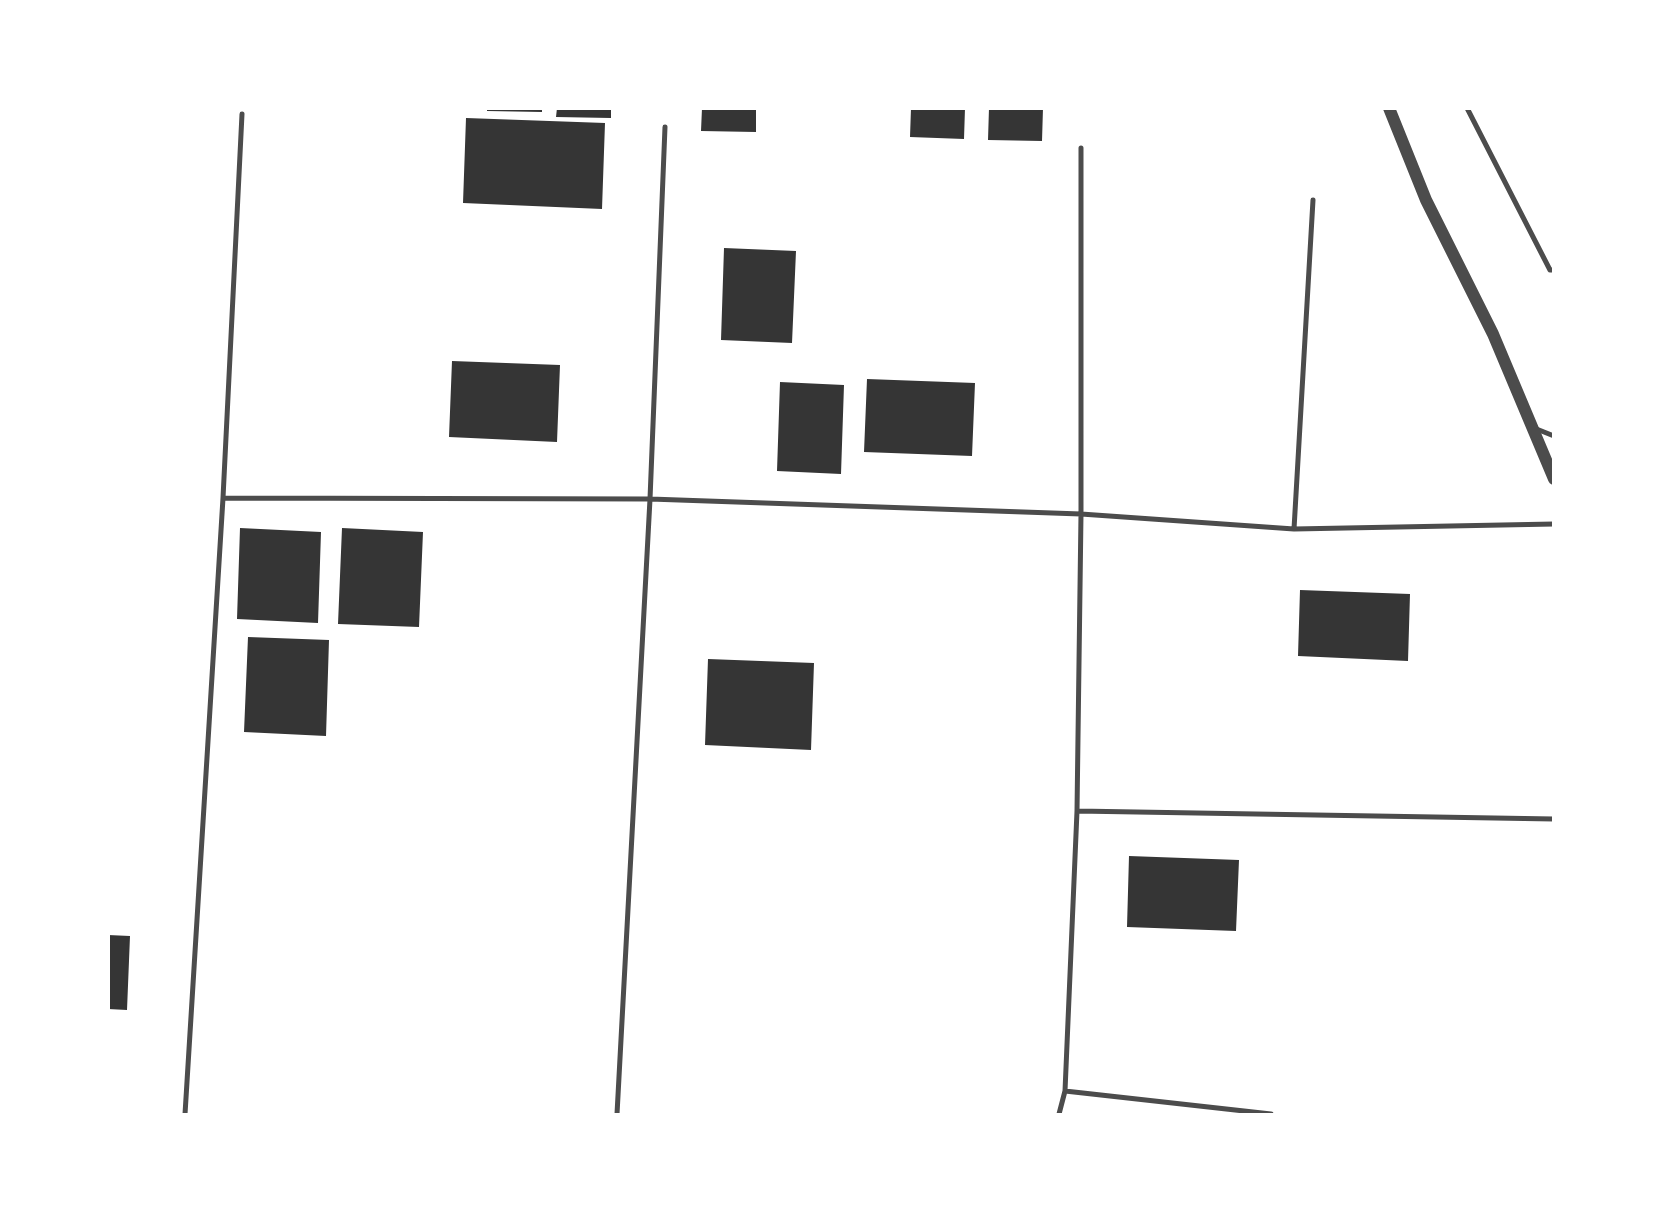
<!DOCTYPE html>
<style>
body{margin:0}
#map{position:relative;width:1662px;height:1223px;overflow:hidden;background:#fff;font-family:Merriweather,serif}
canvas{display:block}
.frame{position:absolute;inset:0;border:110px solid #fff;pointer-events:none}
</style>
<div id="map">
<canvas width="1662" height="1223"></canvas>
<div class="frame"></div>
</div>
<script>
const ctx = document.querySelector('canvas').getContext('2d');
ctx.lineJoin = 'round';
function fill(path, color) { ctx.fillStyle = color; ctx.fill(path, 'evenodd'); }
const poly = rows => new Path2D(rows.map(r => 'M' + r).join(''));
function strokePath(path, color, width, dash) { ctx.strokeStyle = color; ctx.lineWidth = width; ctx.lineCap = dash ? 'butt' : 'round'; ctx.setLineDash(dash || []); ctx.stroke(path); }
const building = poly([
 [487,108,542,108,542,112,487,111],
 [557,108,611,108,611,118,556,117],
 [702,108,756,108,756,132,701,131],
 [911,108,965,108,964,139,910,137],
 [989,108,1043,108,1042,141,988,140],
 [466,118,605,123,602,209,463,203],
 [724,248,796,251,792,343,721,340],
 [452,361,560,365,557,442,449,437],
 [867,379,975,383,972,456,864,452],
 [780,382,844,385,841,474,777,471],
 [240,528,321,532,318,623,237,619],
 [342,528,423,532,419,627,338,624],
 [1300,590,1410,594,1408,661,1298,656],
 [248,637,329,640,326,736,244,732],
 [708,659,814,663,811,750,705,745],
 [1129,856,1239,860,1236,931,1127,927],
 [108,935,130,936,127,1010,108,1009]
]);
const service = poly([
 [1467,108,1550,270,1554,270],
 [1534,428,1554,436],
 [223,498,650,499,1081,514,1294,529,1554,524],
 [1294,529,1313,200],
 [1077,811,1554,819],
 [1065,1091,1271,1114],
 [185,1114,223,498,242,114],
 [617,1114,650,499,665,127],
 [1059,1114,1065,1091,1077,811,1081,514,1081,148]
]);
const tertiary = poly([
 [1389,108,1426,200,1493,334,1554,479]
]);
fill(building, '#353535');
strokePath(service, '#4c4c4c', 5);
strokePath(tertiary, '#4c4c4c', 12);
</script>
